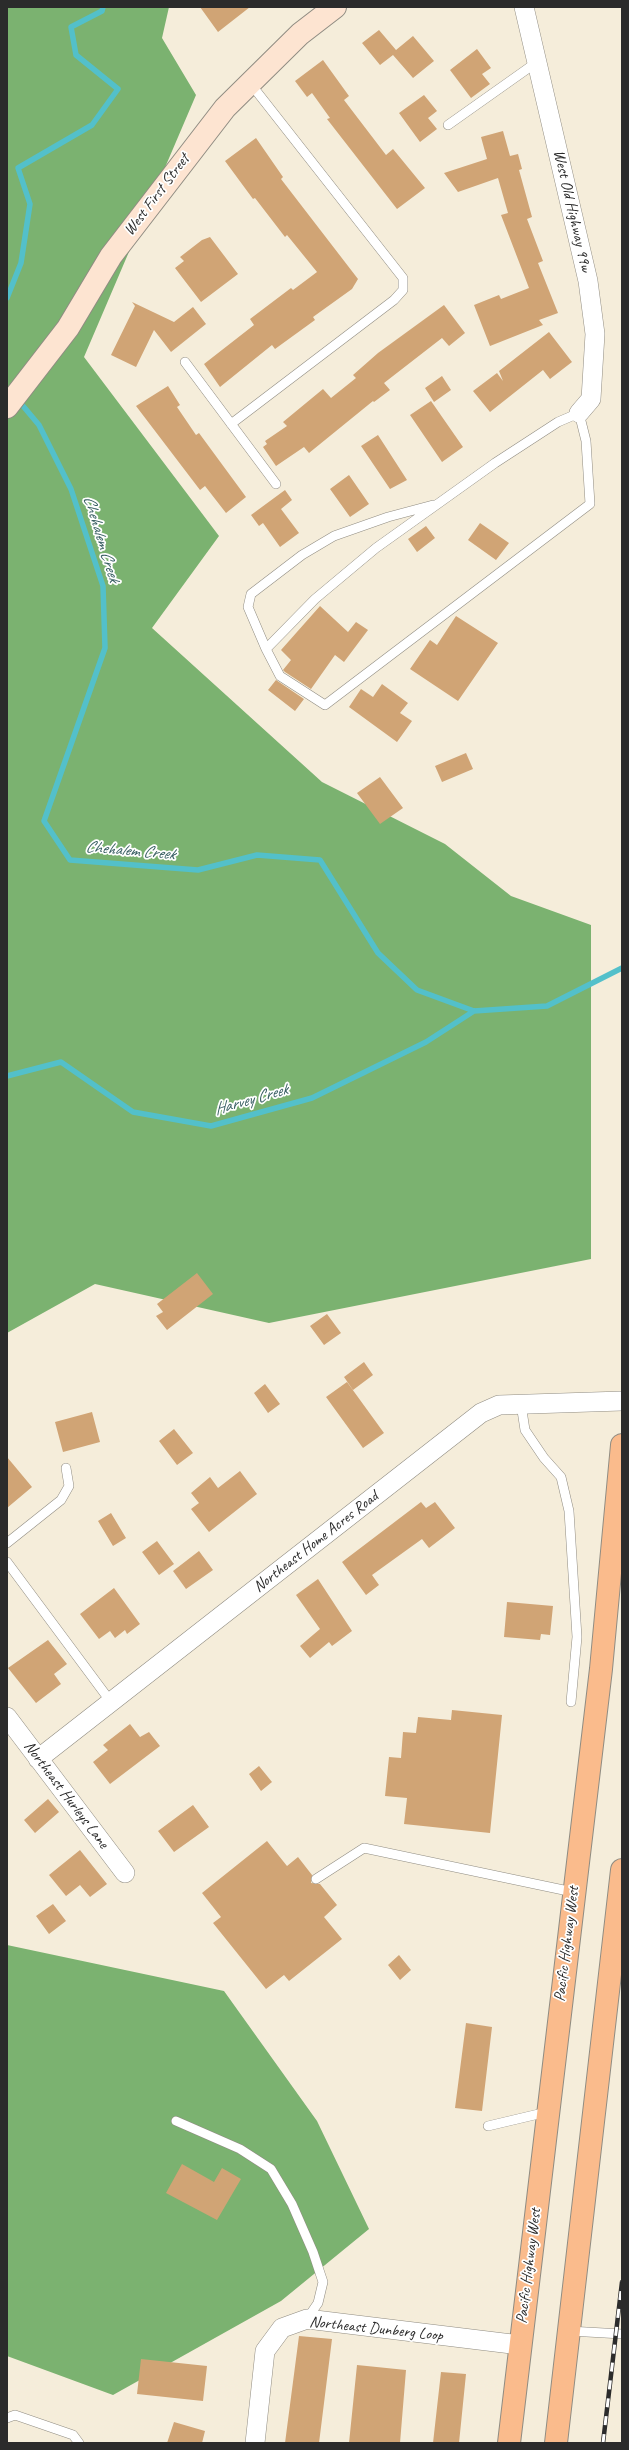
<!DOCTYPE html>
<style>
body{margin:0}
#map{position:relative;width:629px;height:2450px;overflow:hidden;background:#f5edda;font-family:Caveat,sans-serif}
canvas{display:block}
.frame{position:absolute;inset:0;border:8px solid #2b2b2b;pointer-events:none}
</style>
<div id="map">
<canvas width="629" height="2450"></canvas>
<div class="frame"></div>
</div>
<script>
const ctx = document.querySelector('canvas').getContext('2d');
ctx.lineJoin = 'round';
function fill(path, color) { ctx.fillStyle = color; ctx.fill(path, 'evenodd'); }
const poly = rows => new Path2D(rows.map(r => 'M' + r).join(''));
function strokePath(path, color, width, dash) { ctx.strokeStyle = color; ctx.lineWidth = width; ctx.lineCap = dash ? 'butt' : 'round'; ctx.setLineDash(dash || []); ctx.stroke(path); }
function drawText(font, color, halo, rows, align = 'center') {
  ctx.font = font + ' Caveat,sans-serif'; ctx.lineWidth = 3.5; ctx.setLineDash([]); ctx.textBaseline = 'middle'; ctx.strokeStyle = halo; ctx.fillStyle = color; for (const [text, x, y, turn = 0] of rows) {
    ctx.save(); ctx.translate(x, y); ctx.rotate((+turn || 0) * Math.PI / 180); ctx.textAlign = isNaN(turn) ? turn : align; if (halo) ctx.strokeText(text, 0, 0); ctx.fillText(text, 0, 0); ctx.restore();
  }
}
const forest = poly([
 [7,7,169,7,162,38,196,95,84,357,219,536,152,628,322,782,445,844,511,896,591,925,591,1259,269,1323,95,1284,7,1333],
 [7,1945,224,1991,317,2121,369,2229,281,2301,113,2395,7,2356]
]);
const stream = poly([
 [7,298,21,263,30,204,18,168,92,125,118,89,76,55,71,27,102,11,103,7],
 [18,400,39,425,71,489,103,586,105,648,44,821,70,860,198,870,257,855,320,860,378,953,417,990,474,1011,547,1006,622,968],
 [7,1076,61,1062,133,1112,211,1126,312,1098,426,1042,474,1011]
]);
const building = poly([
 [200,7,250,7,218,32],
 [379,30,396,50,413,36,434,61,413,78,393,55,380,65,362,43],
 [477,49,491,68,482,74,490,84,471,98,450,70],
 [323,60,349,96,344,100,386,155,393,149,425,188,397,209,327,119,330,118,312,93,307,97,295,81],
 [424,95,437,111,428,118,437,129,420,142,399,113],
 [503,131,510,156,518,154,522,169,519,170,532,217,527,219,543,261,538,263,558,313,539,320,543,325,490,346,474,305,499,295,501,299,529,288,501,215,508,213,498,178,458,192,444,173,487,159,481,137],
 [256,138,283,177,281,179,358,279,352,289,313,317,315,320,275,349,272,345,220,387,204,364,254,325,250,319,291,288,293,290,317,272,287,235,285,237,255,198,253,199,225,161],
 [210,237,238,274,201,302,175,268,184,261,180,257,202,240],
 [132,302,174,322,193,307,206,324,171,352,154,330,136,367,111,355,135,306],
 [444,305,465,333,449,346,442,338,384,383,390,390,374,402,373,401,309,453,304,447,276,466,263,447,267,444,265,441,287,426,283,422,323,389,331,398,356,378,353,375,378,353],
 [549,332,572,362,550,379,543,370,490,412,473,391,497,373,503,381,499,371],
 [442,376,451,390,434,402,425,388],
 [168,386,180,405,177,407,196,435,199,433,246,497,226,513,205,486,200,490,136,406],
 [431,401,463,447,442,462,410,415],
 [378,435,407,480,390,489,361,446],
 [349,475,369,504,350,517,330,489],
 [285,490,292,500,281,509,299,533,280,547,263,523,259,526,251,515],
 [480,523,509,543,496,560,468,540],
 [426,526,435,538,417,552,408,539],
 [320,606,348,632,356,622,368,630,344,662,335,655,311,689,285,672,283,670,291,660,281,650],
 [456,616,498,643,458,701,410,669,430,640,437,645],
 [276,680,304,699,295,711,268,690],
 [382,684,408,703,400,713,412,721,397,742,349,707,361,689,373,697],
 [466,753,473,769,442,782,435,766],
 [380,777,403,808,380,824,357,793],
 [197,1273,213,1294,167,1330,156,1316,163,1312,157,1304],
 [327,1314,341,1333,324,1345,310,1326],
 [364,1362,373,1375,353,1390,344,1377],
 [347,1382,384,1433,363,1448,326,1397],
 [265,1384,280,1404,268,1413,254,1393],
 [92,1412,100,1442,63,1452,55,1422],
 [174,1429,193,1453,177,1465,159,1441],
 [7,1457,32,1487,7,1508],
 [240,1471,257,1494,209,1532,191,1509,199,1503,191,1493,210,1477,218,1488],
 [421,1502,426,1508,435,1502,455,1528,429,1548,422,1539,372,1575,379,1585,366,1595,342,1562],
 [111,1513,126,1538,113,1546,98,1521],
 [157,1541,174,1564,159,1575,142,1552],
 [199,1551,213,1570,186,1589,173,1571],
 [318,1579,352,1631,332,1646,329,1642,310,1658,300,1646,320,1629,296,1595],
 [114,1588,140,1624,127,1634,125,1630,115,1638,110,1631,99,1639,80,1614],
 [507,1602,553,1606,550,1635,541,1634,540,1640,504,1637],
 [48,1640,67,1664,54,1674,61,1684,36,1703,8,1668],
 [452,1710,502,1715,490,1833,404,1824,407,1798,385,1796,389,1757,401,1758,403,1732,416,1733,418,1717,451,1720],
 [130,1724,140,1737,149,1732,160,1746,110,1784,93,1762,108,1750,103,1745],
 [259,1766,272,1782,261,1791,249,1774],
 [48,1799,59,1812,35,1833,24,1820],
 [193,1805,209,1827,174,1852,158,1831],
 [267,1841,287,1866,298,1857,312,1875,311,1883,320,1884,337,1905,324,1917,342,1939,289,1981,284,1975,266,1989,213,1923,221,1917,202,1893],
 [80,1850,107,1884,90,1897,80,1885,66,1896,49,1875],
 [53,1904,66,1921,49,1934,36,1916],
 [399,1955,411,1970,400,1980,388,1965],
 [466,2023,492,2027,482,2111,455,2108],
 [182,2164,214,2182,222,2168,241,2179,217,2220,166,2193],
 [299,2336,332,2339,319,2443,285,2443],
 [141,2359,207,2366,203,2401,137,2394],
 [357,2365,406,2370,400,2443,349,2443],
 [441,2372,466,2374,459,2443,433,2443],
 [174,2422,205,2431,202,2443,167,2443]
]);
const lane = poly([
 [448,125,537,62],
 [185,362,276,484],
 [579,413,586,441,590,504,325,705,280,676,266,649,315,599,376,548,495,463,558,422,579,413],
 [231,424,394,300,403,290,403,278,250,83],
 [266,649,248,607,251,594,302,555,334,536,388,517,433,505],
 [521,1404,525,1430,544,1458,561,1477,569,1511,577,1637,571,1702],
 [7,1543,61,1500,69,1486,66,1468],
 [7,1562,111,1702],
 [316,1879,364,1848,573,1892],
 [176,2121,240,2149,271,2169,292,2204,313,2252,323,2282,318,2303,307,2319],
 [488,2126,547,2112],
 [569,2331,622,2334],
 [7,2418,15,2415,73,2435,79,2443]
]);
const street = poly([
 [524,7,588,281,595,334,591,399,579,413],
 [7,1717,125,1873],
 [38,1759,481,1413,499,1405,622,1401],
 [255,2443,265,2351,282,2328,307,2319,520,2345]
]);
const secondary = poly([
 [7,407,68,328,111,256,225,108,300,34,335,7]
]);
const primary = poly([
 [509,2443,601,1669,622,1445],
 [556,2443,622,1870]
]);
const rail = poly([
 [603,2443,622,2282]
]);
const streetNames = [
 ["West First Street",157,195,-53],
 ["West Old Highway 99w",572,211,77],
 ["Northeast Home Acres Road",316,1542,-38],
 ["Northeast Hurleys Lane",66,1795,53],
 ["Pacific Highway West",567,1944,-83],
 ["Pacific Highway West",529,2266,-83],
 ["Northeast Dunberg Loop",376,2329,6]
];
const waterNames = [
 ["Chehalem Creek",101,539,73],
 ["Chehalem Creek",130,851,5],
 ["Harvey Creek",251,1100,-16]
];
fill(forest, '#7bb270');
strokePath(stream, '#53c0ca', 5.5);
fill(building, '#d0a475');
strokePath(lane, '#908c82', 10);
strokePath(street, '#908c82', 20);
strokePath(secondary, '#908c82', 24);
strokePath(primary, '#908c82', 24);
strokePath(lane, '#fff', 9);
strokePath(street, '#fff', 19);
strokePath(secondary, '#fde4d1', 22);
strokePath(primary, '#fabb8c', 22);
strokePath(rail, '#2b2b2b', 4.5);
strokePath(rail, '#fff', 3, [9]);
drawText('16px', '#2b2b2b', '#fff', streetNames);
drawText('italic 17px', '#395f63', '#fff', waterNames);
</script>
